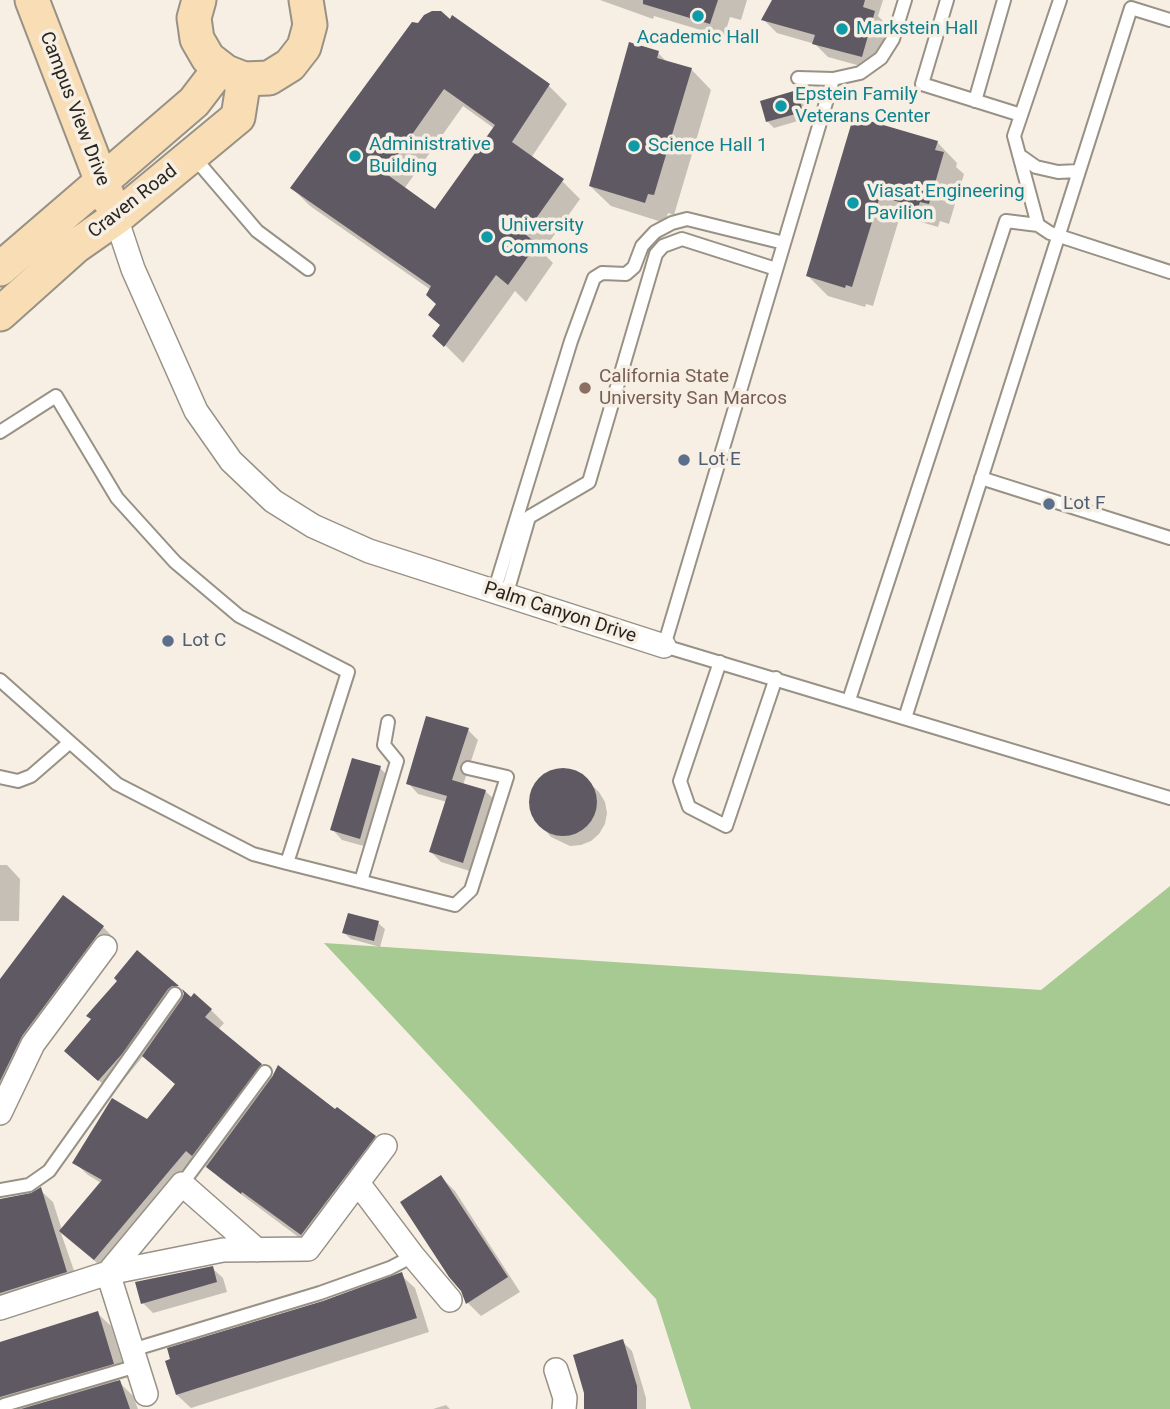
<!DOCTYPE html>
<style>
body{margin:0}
canvas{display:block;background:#f7efe3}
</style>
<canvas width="1170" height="1409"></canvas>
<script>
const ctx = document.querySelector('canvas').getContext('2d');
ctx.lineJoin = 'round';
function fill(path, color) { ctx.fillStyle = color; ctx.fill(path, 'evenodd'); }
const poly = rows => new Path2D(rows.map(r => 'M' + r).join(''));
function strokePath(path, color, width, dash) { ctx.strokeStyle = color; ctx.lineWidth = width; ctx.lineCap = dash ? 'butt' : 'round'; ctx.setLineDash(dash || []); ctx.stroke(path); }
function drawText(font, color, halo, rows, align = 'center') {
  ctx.font = font + ' Roboto,sans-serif'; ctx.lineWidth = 7; ctx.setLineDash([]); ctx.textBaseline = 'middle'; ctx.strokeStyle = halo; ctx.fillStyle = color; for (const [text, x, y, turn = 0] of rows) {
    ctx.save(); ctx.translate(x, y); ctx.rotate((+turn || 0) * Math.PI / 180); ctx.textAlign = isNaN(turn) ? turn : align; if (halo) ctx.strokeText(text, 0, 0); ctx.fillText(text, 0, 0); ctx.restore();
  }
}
const green = poly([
 [1170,886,1170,1409,691,1409,656,1299,324,943,1041,990]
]);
const shadow = poly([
 [600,0,747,0,741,20,730,17,724,37,654,16,653,19],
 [773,0,883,0,878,16,888,26,875,70,828,57,815,44,777,33,763,19],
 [453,17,549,86,567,104,531,158,562,181,580,199,542,252,553,263,526,302,515,291,463,363,435,335,441,326,430,315,438,304,431,290,310,206,292,188],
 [463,106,495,129,435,211,404,189],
 [658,53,668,63,691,69,711,90,674,215,668,213,665,223,611,206,590,186],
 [797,92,803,98,808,118,774,128,767,121],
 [854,121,937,142,957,163,956,167,964,174,949,224,940,221,938,227,900,216,873,306,866,304,865,307,828,296,808,276],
 [468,730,478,740,463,785,485,791,496,801,473,872,441,862,431,852,447,802,418,794,408,783],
 [380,768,390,778,371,848,342,840,332,829],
 [559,769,570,770,580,774,599,792,605,802,607,813,605,824,599,834,591,841,581,845,570,846,551,837,534,818,530,798,533,788,539,779,548,773],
 [0,865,7,865,20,879,19,921,0,921],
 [64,898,103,927,117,941,35,1050,0,1126,0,981],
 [378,923,385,929,380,947,351,939,344,933],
 [137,953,186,996,211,1010,224,1023,218,1030,273,1078,335,1112,374,1137,388,1151,313,1248,222,1180,207,1166,206,1167,200,1163,108,1272,61,1233,79,1285,0,1312,0,1201,32,1195,40,1190,53,1202,62,1230,101,1183,88,1175,75,1163,148,1121,176,1085,144,1055,113,1093,80,1064,93,1020],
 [441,1177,455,1191,520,1292,481,1316,468,1303],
 [212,1268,223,1278,227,1292,153,1313,143,1303],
 [401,1275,415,1288,429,1332,191,1408,177,1395,324,1303],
 [97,1313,111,1326,127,1377,117,1380,133,1396,138,1409,0,1409,0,1343],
 [622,1341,632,1351,646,1398,646,1409,586,1409],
 [446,1405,450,1409,433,1409]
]);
const building = poly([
 [643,0,718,0,710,24,643,4],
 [772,0,865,0,863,7,875,11,862,57,812,44,815,35,761,20],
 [432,11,441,11,450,19,452,15,550,84,512,142,564,179,525,234,537,244,508,285,496,275,444,347,432,336,440,325,428,315,436,304,426,295,431,286,290,188,412,22,418,23,424,15],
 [444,89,495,125,435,209,385,173],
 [629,42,659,51,657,58,692,68,654,195,648,194,645,203,589,186],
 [797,90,803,112,766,122,760,101],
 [856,117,938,141,935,150,944,152,929,204,920,202,918,208,880,196,852,287,846,285,845,288,806,276,853,118,856,119],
 [426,716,469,728,452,780,486,790,463,863,429,852,447,796,406,784],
 [352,758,381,766,360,839,330,830],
 '529 802a34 34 0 1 1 68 0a34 34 0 1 1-68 0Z',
 [63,895,104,926,22,1036,0,1081,0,979],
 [348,913,379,921,374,941,342,933],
 [137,950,179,986,172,986,168,989,122,1054,98,1081,64,1051,91,1019,86,1016,117,981,114,978],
 [182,989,191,997,194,993,212,1009,205,1017,262,1064,192,1156,186,1151,94,1260,59,1231,102,1180,72,1163,112,1098,147,1119,175,1084,142,1056,182,999,184,994],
 [278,1065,335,1109,337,1107,376,1136,301,1235,242,1192,241,1194,206,1167,272,1077],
 [441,1175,508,1277,466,1304,461,1291,449,1277,400,1202],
 [41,1187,67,1272,0,1293,0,1199,31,1193],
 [213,1266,217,1282,141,1304,135,1282],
 [402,1272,417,1318,176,1395,165,1361,170,1359,167,1348,323,1301],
 [98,1311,114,1364,0,1397,0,1342],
 [623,1339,637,1386,637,1409,584,1409,584,1393,573,1355],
 [120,1380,130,1409,21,1409]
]);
const lane = poly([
 [947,0,922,84,1021,115],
 [1060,0,1014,136,1038,225,1050,233,1170,272],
 [798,78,833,79,860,73,881,58,893,39,905,0],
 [833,79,664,646,1170,798],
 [975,101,1004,0],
 [192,155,257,231,308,269],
 [1019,155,1036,167,1058,172,1079,171],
 [0,432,56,396,117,498,175,562,239,616,348,672,287,863,253,854,117,784,0,680],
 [981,478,1170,538],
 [494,592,571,341,594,278,602,273,626,274,634,267,642,246,655,232,672,223,687,219,784,243],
 [506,596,529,517,589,482,656,254,663,246,682,239,776,269],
 [720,662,680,781,689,807,726,826,776,678],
 [849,700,1006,221,1038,225],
 [905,718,1131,8,1170,20],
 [0,777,18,781,31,776,69,743],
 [287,863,455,905,471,890,507,777,468,768],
 [361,881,397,761,384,745,388,722],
 [182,1184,265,1072],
 [0,1190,29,1185,49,1171,175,994],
 [132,1350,320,1293,390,1268,413,1256],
 [4,1405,137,1366]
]);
const street = poly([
 [116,218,133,269,196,411,231,461,273,501,313,526,369,551,664,646],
 [0,1113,33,1044,105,947],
 [358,1183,413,1256,450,1300],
 [0,1308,108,1273,223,1250,308,1249,385,1146],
 [556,1370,565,1398,564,1409],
 [146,1394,108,1273,182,1184,257,1250]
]);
const secondary = poly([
 [32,0,109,200],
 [199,0,194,18,197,39,208,58,226,72,244,79,269,78,290,65,304,47,310,25,306,0],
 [0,269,194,102,220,68],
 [0,314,76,246,116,218,238,117,244,79]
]);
const markers = [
 [698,16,7,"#0f9aa8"],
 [842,29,7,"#0f9aa8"],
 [781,106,7,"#0f9aa8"],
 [634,146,7,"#0f9aa8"],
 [355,156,7,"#0f9aa8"],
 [853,203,7,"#0f9aa8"],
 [487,237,7,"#0f9aa8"],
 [585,388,7,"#8d6e63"],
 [684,460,7,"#5c6f8a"],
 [1049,504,7,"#5c6f8a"],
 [168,641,7,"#5c6f8a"]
];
const cultureNames = [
 ["Markstein Hall",856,29],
 ["Academic Hall",698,38,"center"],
 ["Epstein Family",795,95],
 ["Veterans Center",795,117],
 ["Administrative",369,145],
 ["Building",369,167],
 ["Science Hall 1",648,146],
 ["Viasat Engineering",867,192],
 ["Pavilion",867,214],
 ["University",501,226],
 ["Commons",501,248]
];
const streetNames = [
 ["Campus View Drive",74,109,69],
 ["Craven Road",133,202,-38],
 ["Palm Canyon Drive",560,613,18]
];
const educationNames = [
 ["California State",599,377],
 ["University San Marcos",599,399]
];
const serviceNames = [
 ["Lot E",698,460],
 ["Lot F",1063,504],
 ["Lot C",182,641]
];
fill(green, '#a7c992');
fill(shadow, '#0003');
fill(building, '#5f5963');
strokePath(lane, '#989185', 16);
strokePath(street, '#989185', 26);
strokePath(secondary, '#989185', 37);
strokePath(lane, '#fff', 12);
strokePath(street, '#fff', 23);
strokePath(secondary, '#f9deb5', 33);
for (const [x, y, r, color] of markers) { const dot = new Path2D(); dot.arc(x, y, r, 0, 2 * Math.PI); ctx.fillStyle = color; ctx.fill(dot); strokePath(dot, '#f7efe3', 2.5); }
drawText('19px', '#0d838f', '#f7efe3', cultureNames, 'left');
drawText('19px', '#282621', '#f7efe3', streetNames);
drawText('19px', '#785e54', '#f7efe3', educationNames, 'left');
drawText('19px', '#4e5e75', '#f7efe3', serviceNames, 'left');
</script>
